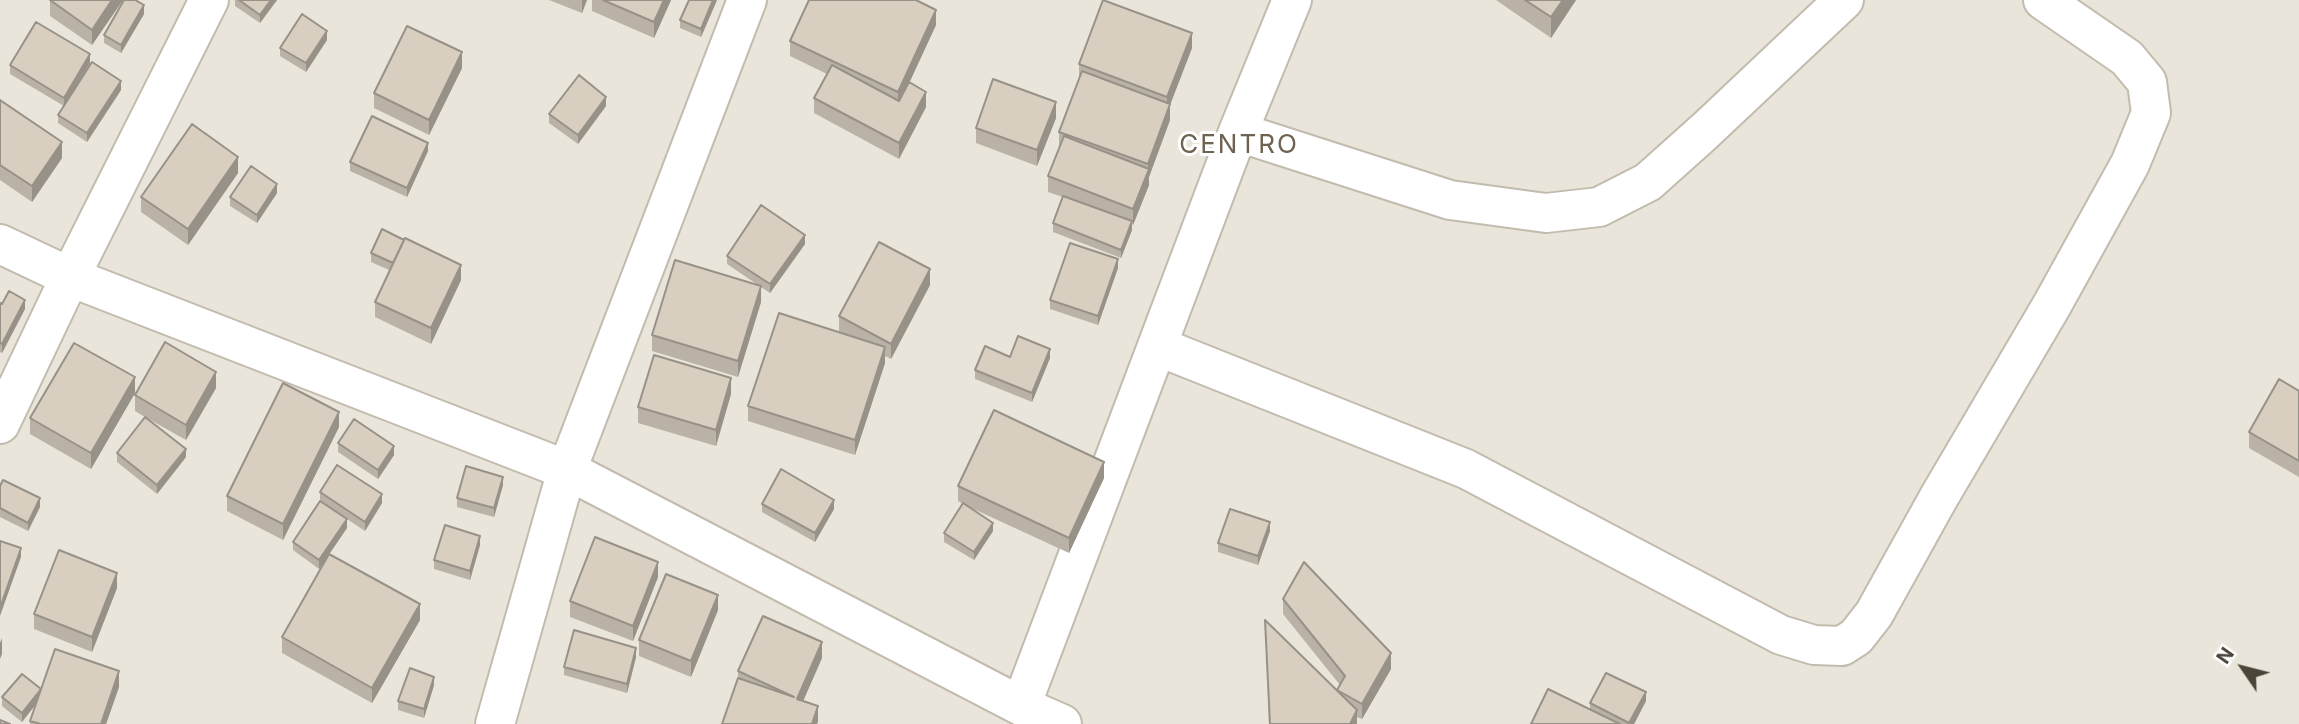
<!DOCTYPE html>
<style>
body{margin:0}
#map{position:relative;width:2299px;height:724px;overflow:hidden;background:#f6f3ec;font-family:Inter,sans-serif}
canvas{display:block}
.north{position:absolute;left:2208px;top:633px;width:70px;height:70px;-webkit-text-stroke:5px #fff;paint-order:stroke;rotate:305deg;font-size:19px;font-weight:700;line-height:28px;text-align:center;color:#4b4439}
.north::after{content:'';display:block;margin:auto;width:24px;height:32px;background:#4b4439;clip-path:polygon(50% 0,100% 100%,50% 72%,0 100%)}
</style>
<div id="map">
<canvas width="2299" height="724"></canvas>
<div class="north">N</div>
</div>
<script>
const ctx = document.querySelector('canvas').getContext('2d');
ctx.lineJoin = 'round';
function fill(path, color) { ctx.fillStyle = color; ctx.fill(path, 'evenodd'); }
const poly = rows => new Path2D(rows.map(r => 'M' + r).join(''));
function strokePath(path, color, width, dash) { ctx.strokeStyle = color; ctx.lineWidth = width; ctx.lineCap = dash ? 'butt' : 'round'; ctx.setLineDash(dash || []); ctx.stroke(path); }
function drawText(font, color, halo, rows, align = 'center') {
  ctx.font = font + ' Inter,sans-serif'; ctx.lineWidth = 6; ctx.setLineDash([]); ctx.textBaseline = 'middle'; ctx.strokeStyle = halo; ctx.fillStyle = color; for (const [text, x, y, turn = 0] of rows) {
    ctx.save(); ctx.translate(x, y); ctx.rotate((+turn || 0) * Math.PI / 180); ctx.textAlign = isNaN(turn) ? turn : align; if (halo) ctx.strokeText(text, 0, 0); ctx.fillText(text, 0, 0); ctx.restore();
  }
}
const residential = poly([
 [0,0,2299,0,2299,724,0,724]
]);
const street = poly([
 [1238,132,1450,200,1546,213,1599,207,1648,182,1705,131,1844,0],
 [0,244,70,277,567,470,1021,706,1062,724],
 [1157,346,1466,469,1781,635,1814,645,1842,646,1856,637,1874,614,1939,497,2052,305,2130,164,2151,113,2147,82,2127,58,2043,0],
 [0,424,70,277,209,0],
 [1021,706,1238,132,1292,0],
 [495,724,567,470,747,0]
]);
const wall = poly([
 [50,0,123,0,92,45,50,16],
 [235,0,277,0,260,23,235,6],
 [549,0,587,0,582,13],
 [592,0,671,0,654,38,592,11],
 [717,0,701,37,680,28,680,20],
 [1496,0,1576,0,1551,38],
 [144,14,121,53,104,43,104,35],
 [936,25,909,83,926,107,899,159,814,113,814,98,827,74,790,56,790,41],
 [327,40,306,72,280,56,280,48],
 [1192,48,1170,104,1170,120,1149,177,1149,185,1133,225,1132,224,1132,230,1121,258,1053,232,1053,223,1063,197,1048,192,1048,176,1059,148,1059,132,1079,79,1079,64],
 [90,63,74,90,121,90,87,142,58,123,58,115,64,106,10,74,10,65],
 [462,68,429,135,374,108,374,93],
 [0,100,62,158,32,202,0,180],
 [606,106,578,144,549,123,549,114],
 [1056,118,1037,166,976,143,976,128],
 [428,151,407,197,350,171,350,162],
 [238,173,188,245,141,212,141,197],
 [277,193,257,223,230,206,230,197],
 [404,240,461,280,431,344,375,317,375,302,389,270,371,262,371,253],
 [805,244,770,293,761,287,761,302,738,377,652,351,652,335,758,285,727,264,727,256],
 [1118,268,1098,325,1050,309,1050,300],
 [930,285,891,359,885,356,885,363,855,455,748,421,748,406,843,333,839,331,839,316],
 [0,303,25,309,2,353,0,352],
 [1010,357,1050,358,1032,402,975,379,975,370],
 [216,388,186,440,145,417,186,457,157,494,117,462,117,453,145,417,135,411,135,395],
 [2299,391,2299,477,2249,448,2249,432],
 [135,393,91,469,30,434,30,418],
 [731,394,716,446,638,423,638,407],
 [339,427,283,540,227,511,227,496],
 [338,443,394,455,378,479,338,452],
 [1104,478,1069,553,965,505,993,531,974,560,944,542,944,533,963,504,958,501,958,486],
 [503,485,494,517,457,507,457,498],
 [0,486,40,507,28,531,0,517],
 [320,492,382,503,365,531,347,519,347,528,319,569,293,550,293,542,320,501],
 [762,504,834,509,815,542,762,512],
 [1270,531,1258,565,1218,552,1218,543],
 [480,545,470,580,434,569,434,560],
 [658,577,633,641,570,617,570,601],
 [117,588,92,652,34,629,34,614],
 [1283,599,1391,669,1362,719,1357,717,1357,724,1269,724,1265,620,1337,691,1340,685,1283,614],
 [718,610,691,677,639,656,639,640],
 [420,620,372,703,282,653,282,637],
 [636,657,627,693,564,675,564,667],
 [822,658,803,701,818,722,738,680,738,671],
 [434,685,424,718,398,710,398,701],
 [119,687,106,724,30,724,30,721,36,703,22,722,2,706,2,697,41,689],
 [1646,701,1634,724,1531,724,1590,710,1590,703]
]);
const shadedWall = poly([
 [112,0,123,0,92,45,92,30],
 [271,0,277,0,260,23,260,15],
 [582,0,587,0,582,13],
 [664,0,671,0,654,38,654,22],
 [713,0,717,0,701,37,701,29],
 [1563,0,1576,0,1551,38,1551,17],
 [144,5,144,14,121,53,121,45],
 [936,10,936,25,898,107,898,92],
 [327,31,327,40,306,72,306,63],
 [1192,33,1192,48,1167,113,1167,97],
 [462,52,462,68,429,135,429,120],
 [90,54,90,63,64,106,64,98],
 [121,81,121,90,87,142,87,133],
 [926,92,926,107,899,159,899,143],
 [606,97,606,106,578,144,578,135],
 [1056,102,1056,118,1037,166,1037,150],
 [1170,104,1170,120,1149,177,1149,185,1133,225,1133,209,1148,172,1148,164],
 [62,142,62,158,32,202,32,186],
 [428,143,428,151,407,197,407,188],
 [238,157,238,173,188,245,188,229],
 [277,184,277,193,257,223,257,215],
 [1132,221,1132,230,1121,258,1121,250],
 [805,235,805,244,770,293,770,284],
 [1118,259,1118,268,1098,325,1098,316],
 [461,265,461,280,431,344,431,328],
 [930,269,930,285,891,359,891,344],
 [761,286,761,302,738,377,738,361],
 [25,300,25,309,2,353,2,344],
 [885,347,885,363,855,455,855,440],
 [1050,349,1050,358,1032,402,1032,393],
 [216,372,216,388,186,440,186,425],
 [135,377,135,393,91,469,91,453],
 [731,378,731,394,716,446,716,430],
 [339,412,339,427,283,540,283,524],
 [394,446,394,455,378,479,378,470],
 [186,449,186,457,157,494,157,485],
 [1104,462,1104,478,1069,553,1069,538],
 [503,477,503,485,494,517,494,508],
 [382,494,382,503,365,531,365,522],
 [40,498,40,507,28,531,28,523],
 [834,500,834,509,815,542,815,533],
 [347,519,347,528,319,569,319,560],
 [1270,522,1270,531,1258,565,1258,556],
 [993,523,993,531,974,560,974,552],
 [480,536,480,545,470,580,470,571],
 [21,548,21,557,0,616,0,608],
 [658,562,658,577,633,641,633,626],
 [117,573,117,588,92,652,92,637],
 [718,595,718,610,691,677,691,661],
 [420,604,420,620,372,703,372,688],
 [2,638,2,654,0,659,0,643],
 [822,642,822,658,797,715,797,699],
 [636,648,636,657,627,693,627,684],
 [1391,653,1391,669,1362,719,1362,704],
 [119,671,119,687,106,724,101,724],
 [434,677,434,685,424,718,424,709],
 [41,689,41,698,22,722,22,713],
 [1646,692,1646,701,1634,724,1629,724],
 [818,706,818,722,817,724,812,724],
 [1357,710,1357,724,1350,724]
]);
const building = poly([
 [50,0,112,0,92,30,50,0],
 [124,0,135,0,144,5,121,45,104,35,124,0],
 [239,0,271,0,260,15,239,0],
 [603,0,664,0,654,22,603,0],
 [689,0,713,0,701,29,680,20,689,0],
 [809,0,916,0,936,10,898,92,790,41,809,0],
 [1103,0,1192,33,1167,97,1079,64,1103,0],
 [1525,0,1563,0,1551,17,1525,0],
 [302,14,327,31,306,63,280,48,302,14],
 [36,22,90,54,64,98,10,65,36,22],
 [407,26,462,52,429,120,374,93,407,26],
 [92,62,121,81,87,133,58,115,92,62],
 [832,65,899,101,909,82,926,92,899,143,814,98,832,65],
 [1082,71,1170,104,1148,164,1059,132,1082,71],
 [579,75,606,97,578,135,549,114,579,75],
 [993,79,1056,102,1037,150,976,128,993,79],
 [0,100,62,142,32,186,0,165,0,100],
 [372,116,428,143,407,188,350,162,372,116],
 [192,124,238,157,188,229,141,197,192,124],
 [1064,136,1149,169,1133,209,1048,176,1064,136],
 [251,166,277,184,257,215,230,197,251,166],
 [1063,196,1132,221,1121,250,1053,223,1063,196],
 [761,205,805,235,770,284,727,256,761,205],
 [382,229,404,240,393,263,371,253,382,229],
 [405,238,461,265,431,328,375,302,405,238],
 [879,242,930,269,891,344,839,316,879,242],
 [1070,243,1118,259,1098,316,1050,300,1070,243],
 [675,260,761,286,738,361,652,335,675,260],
 [9,291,25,300,2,344,0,343,0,303,2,304,9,291],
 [779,313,885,347,855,440,748,406,779,313],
 [1018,336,1050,349,1032,393,975,370,985,346,1010,357,1018,336],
 [165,342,216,372,186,425,135,395,165,342],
 [74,343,135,377,91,453,30,418,74,343],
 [654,355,731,378,716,430,638,407,654,355],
 [2279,379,2299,391,2299,461,2249,432,2279,379],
 [283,383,339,412,283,524,227,496,283,383],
 [994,410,1104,462,1069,538,958,486,994,410],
 [145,417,186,449,157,485,117,453,145,417],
 [354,419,394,446,378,470,338,443,354,419],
 [337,465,382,494,365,522,320,492,337,465],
 [466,466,503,477,494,508,457,498,466,466],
 [781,469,834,500,815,533,762,504,781,469],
 [3,480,40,498,28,523,0,508,0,486,3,480],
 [320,501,347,519,319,560,293,542,320,501],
 [963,503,993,523,974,552,944,533,963,503],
 [1230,509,1270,522,1258,556,1218,543,1230,509],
 [445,525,480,536,470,571,434,560,445,525],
 [595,537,658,562,633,626,570,601,595,537],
 [0,541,21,548,0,608,0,541],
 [59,550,117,573,92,637,34,614,59,550],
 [329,554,420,604,372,688,282,637,329,554],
 [1304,562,1391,653,1362,704,1337,690,1345,676,1283,599,1304,562],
 [666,574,718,595,691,661,639,640,666,574],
 [763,616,822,642,797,699,818,706,812,724,722,724,738,678,794,697,738,671,763,616],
 [1265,620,1357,710,1350,724,1270,724,1265,620],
 [574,630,636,648,627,684,564,667,574,630],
 [55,649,119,671,101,724,41,724,30,721,55,649],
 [410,668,434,677,424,709,398,701,410,668],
 [1606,673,1646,692,1629,723,1590,703,1606,673],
 [22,674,41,689,22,713,2,697,22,674],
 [1548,689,1620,724,1531,724,1548,689],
 [0,720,10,724,0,724,0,720]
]);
const quarterNames = [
 ["CENTRO",1239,145]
];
fill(residential, '#eae5da');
strokePath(street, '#c2bbae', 42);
strokePath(street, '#fff', 38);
fill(wall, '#bab2a6');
fill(shadedWall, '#979187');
fill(building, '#d8cfc1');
strokePath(building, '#979187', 2);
ctx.letterSpacing = '2px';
drawText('26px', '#6e6250', '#fff', quarterNames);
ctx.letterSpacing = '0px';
</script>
